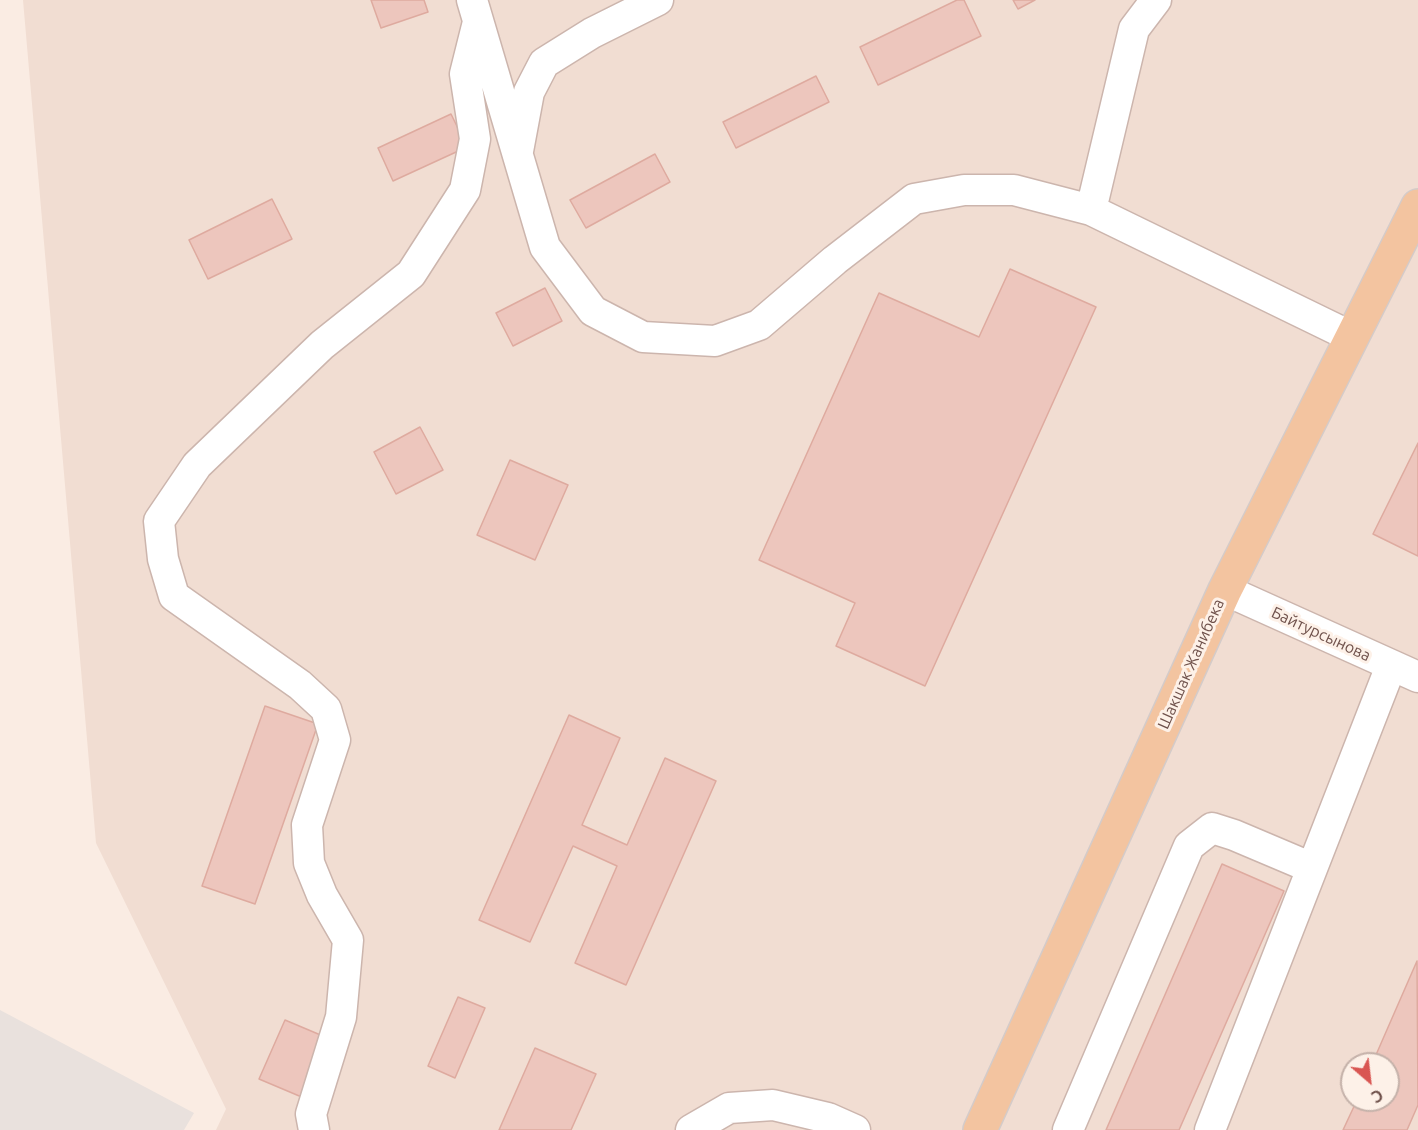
<!DOCTYPE html>
<meta charset="utf-8">
<style>
body{margin:0}
#map{position:relative;width:1418px;height:1130px;overflow:hidden;background:#faece3;font-family:Ubuntu,sans-serif}
canvas{display:block}
.north{position:absolute;left:1340px;top:1052px;width:60px;height:60px;box-sizing:border-box;background:#fdf1e8;border:2px solid #c4b1a9;border-radius:50%;rotate:152deg;font-size:16px;font-weight:700;line-height:24px;text-align:center;color:#6f514b}
.north::after{content:'';display:block;margin:auto;width:21px;height:27px;background:#d95652;clip-path:polygon(50% 0,100% 100%,50% 72%,0 100%)}
</style>
<div id="map">
<canvas width="1418" height="1130"></canvas>
<div class="north">С</div>
</div>
<script>
const ctx = document.querySelector('canvas').getContext('2d');
ctx.lineJoin = 'round';
function fill(path, color) { ctx.fillStyle = color; ctx.fill(path, 'evenodd'); }
const poly = rows => new Path2D(rows.map(r => 'M' + r).join(''));
function strokePath(path, color, width, dash) { ctx.strokeStyle = color; ctx.lineWidth = width; ctx.lineCap = dash ? 'butt' : 'round'; ctx.setLineDash(dash || []); ctx.stroke(path); }
function drawText(font, color, halo, rows, align = 'center') {
  ctx.font = font + ' Ubuntu,sans-serif'; ctx.lineWidth = 6; ctx.setLineDash([]); ctx.textBaseline = 'middle'; ctx.strokeStyle = halo; ctx.fillStyle = color; for (const [text, x, y, turn = 0] of rows) {
    ctx.save(); ctx.translate(x, y); ctx.rotate((+turn || 0) * Math.PI / 180); ctx.textAlign = isNaN(turn) ? turn : align; if (halo) ctx.strokeText(text, 0, 0); ctx.fillText(text, 0, 0); ctx.restore();
  }
}
const residential = poly([
 [23,0,1418,0,1418,1130,216,1130,226,1109,96,843],
 [1352,1064,1388,1064,1388,1100,1352,1100]
]);
const industrial = poly([
 [0,1010,194,1113,184,1130,0,1130]
]);
const building = poly([
 [371,0,424,0,428,12,381,28,371,0],
 [957,0,964,0,981,36,878,85,860,47,957,0],
 [1013,0,1035,0,1018,9,1013,0],
 [816,76,829,102,736,148,723,122,816,76],
 [451,114,467,147,393,181,378,148,451,114],
 [655,154,670,182,586,228,570,200,655,154],
 [272,199,292,239,208,279,189,240,272,199],
 [1010,269,1096,307,925,686,836,646,855,603,759,560,879,293,979,337,1010,269],
 [545,288,562,321,513,346,496,313,545,288],
 [420,427,443,470,396,494,374,452,420,427],
 [1418,443,1418,556,1373,534,1418,443],
 [510,460,568,485,535,560,477,535,510,460],
 [265,706,318,724,255,904,202,886,265,706],
 [569,715,620,738,582,825,627,845,665,758,716,781,626,985,575,963,617,866,573,846,530,942,479,920,569,715],
 [1222,864,1284,891,1179,1130,1106,1130,1222,864],
 [1417,961,1418,1105,1407,1130,1343,1130,1357,1100,1388,1100,1388,1064,1372,1064,1417,961],
 [458,997,485,1008,455,1078,428,1066,458,997],
 [285,1020,330,1039,304,1098,259,1079,285,1020],
 [535,1048,596,1074,571,1130,499,1130,535,1048]
]);
const minor = poly([
 [472,0,545,247,593,311,643,337,715,341,759,325,835,260,914,199,964,190,1014,190,1091,210,1352,337],
 [518,151,529,92,544,63,592,33,658,0],
 [1091,210,1134,29,1156,0],
 [1225,590,1418,677],
 [314,1130,311,1114,341,1017,348,940,322,895,309,863,307,825,335,740,326,709,300,685,174,596,163,559,159,521,197,465,322,345,411,274,465,190,475,139,465,74,478,22],
 [691,1130,729,1108,773,1105,828,1118,855,1130],
 [1068,1130,1189,846,1212,828,1234,835,1312,868],
 [1210,1130,1391,666]
]);
const major = poly([
 [980,1130,1225,590,1418,206]
]);
const streetNames = [
 ["Байтурсынова",1321,634,25],
 ["Шакшак Жанибека",1191,664,-66]
];
fill(residential, '#f1ddd2');
fill(industrial, '#e9e1dd');
fill(building, '#edc6bd');
strokePath(building, '#deaa9f', 1.5);
strokePath(minor, '#ccb5ad', 33);
strokePath(major, '#d4cbc9', 36);
strokePath(minor, '#fff', 30);
strokePath(major, '#f3c4a0', 33);
drawText('16px', '#6f514b', '#fdf1e8', streetNames);
</script>
